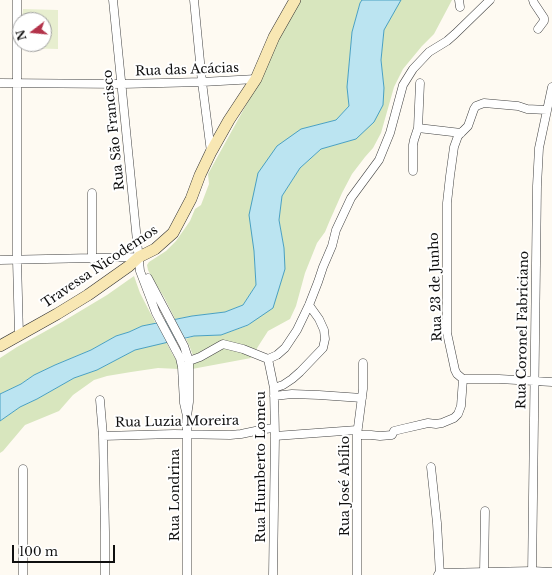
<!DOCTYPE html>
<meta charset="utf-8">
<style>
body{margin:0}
#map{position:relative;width:552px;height:575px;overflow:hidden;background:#fefaf2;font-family:"Libre Baskerville",serif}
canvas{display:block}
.north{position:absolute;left:12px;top:12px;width:40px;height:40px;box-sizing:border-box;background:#fff;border:1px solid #9f9f9f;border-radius:50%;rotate:254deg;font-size:11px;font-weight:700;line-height:16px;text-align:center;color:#0f0f0f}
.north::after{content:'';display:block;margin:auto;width:14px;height:18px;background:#b3334a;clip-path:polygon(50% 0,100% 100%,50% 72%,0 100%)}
.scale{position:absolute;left:12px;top:545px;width:103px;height:18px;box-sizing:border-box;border:2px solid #0f0f0f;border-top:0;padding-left:5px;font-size:12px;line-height:14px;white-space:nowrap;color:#0f0f0f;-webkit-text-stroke:3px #fff;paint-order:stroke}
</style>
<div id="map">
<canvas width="552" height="575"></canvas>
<div class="north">N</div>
<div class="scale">100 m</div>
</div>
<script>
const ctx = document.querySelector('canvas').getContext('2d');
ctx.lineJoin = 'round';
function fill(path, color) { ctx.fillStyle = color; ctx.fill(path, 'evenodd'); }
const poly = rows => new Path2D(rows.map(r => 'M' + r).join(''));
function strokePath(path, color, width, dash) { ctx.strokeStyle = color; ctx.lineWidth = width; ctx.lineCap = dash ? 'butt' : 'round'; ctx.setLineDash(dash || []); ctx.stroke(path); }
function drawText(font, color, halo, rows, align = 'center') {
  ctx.font = font + ' "Libre Baskerville",serif'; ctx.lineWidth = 4; ctx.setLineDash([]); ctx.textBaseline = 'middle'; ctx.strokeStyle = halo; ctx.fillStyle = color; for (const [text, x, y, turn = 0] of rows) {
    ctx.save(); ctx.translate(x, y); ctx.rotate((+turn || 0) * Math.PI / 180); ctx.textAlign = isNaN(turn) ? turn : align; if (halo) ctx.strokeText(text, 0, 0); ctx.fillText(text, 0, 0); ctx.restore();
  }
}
const green = poly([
 [299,0,362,0,360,3,352,32,347,87,349,106,336,120,301,129,254,251,256,285,243,305,225,312,192,316,175,319,164,297,153,280,148,270,147,265,149,262,166,251,176,241,190,221,195,209,201,205,209,184,208,174,261,78,278,35],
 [400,0,452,0,434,34,422,46,403,69,394,87,381,133,373,148,365,157,352,174,342,193,330,220,325,232,317,243,305,273,296,306,290,319,268,331,259,345,251,358,192,369,194,358,189,345,186,339,194,336,221,335,249,325,284,248,279,220,282,196,300,168,321,149,356,139,384,88,381,60,384,30],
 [134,276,140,293,156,324,142,326,129,332,116,336,91,350,55,365,34,375,21,384,0,394,0,358,17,347,62,322,107,295],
 [166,342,173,355,177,360,179,369,158,368,131,372,107,376,94,380,73,395,59,411,25,425,3,451,0,453,0,421,20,407,37,399,74,378,97,370,135,350]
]);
const pitch = poly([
 [23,9,58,10,58,49,22,48,22,44,44,44,44,20,22,20]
]);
const water = poly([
 [362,0,401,0,384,30,381,60,384,88,383,105,374,122,356,139,321,149,300,168,282,196,279,220,284,248,285,269,273,308,248,325,221,335,194,336,135,350,97,370,74,378,37,399,20,407,0,421,0,394,21,384,34,375,55,365,91,350,116,336,129,332,142,326,192,316,225,312,243,305,256,285,254,251,249,215,258,173,277,146,301,129,336,120,349,106,347,87,352,32,360,3,362,0]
]);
const minor = poly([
 [17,0,17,260,19,335],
 [113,0,140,271,156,313,180,358,182,367,184,403,187,416],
 [194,0,202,82,211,152],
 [459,0,460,7],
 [533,0,534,3,544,18,544,21,538,29],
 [0,83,122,84,202,82,256,79],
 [418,128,461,133],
 [413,171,413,145,414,140,418,128,420,83],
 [92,259,92,193],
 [0,260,139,257],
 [148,278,184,346,189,361,189,402,187,416,187,575],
 [268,359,274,388,275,436,273,575],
 [189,361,200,357,223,344,243,349,268,359,277,355,285,348,297,330,309,305,318,282,323,267,332,246,336,230,351,198,379,160,390,133,403,85,413,69,429,52,447,41,455,34,490,0],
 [463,379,499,379,552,382],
 [274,388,283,385,292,379,300,372,323,348,325,339,324,330,319,319,309,305],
 [274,396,292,394,319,395,362,398],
 [100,400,103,436,105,532,105,575],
 [357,435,371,435,380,436,392,435,394,431,402,429,428,423,436,424,442,423,454,418,458,414,461,406,463,379,457,374,455,370,447,333,447,203,450,176,454,147,458,136,468,126,474,109,476,106,484,103,518,106,527,109,547,110],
 [103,436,174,434,230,435,241,434,265,429,274,428],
 [275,436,357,430],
 [431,467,437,523,440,575],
 [23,469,23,575],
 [484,573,485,511],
 [357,575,357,435,363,389,363,363],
 [532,575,537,186,539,148,552,87]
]);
const tertiary = poly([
 [439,575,442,574,532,572,552,573]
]);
const secondary = poly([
 [0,346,57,314,88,295,129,266,139,257,155,249,173,233,191,199,200,175,211,152,229,120,256,79,274,37,295,0]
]);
const streetNames = [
 ["Rua das Acácias",187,70,-2],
 ["Rua São Francisco",114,130,-96],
 ["Travessa Nicodemos",100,267,-34],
 ["Rua 23 de Junho",436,287,-92],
 ["Rua Coronel Fabriciano",523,330,-89],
 ["Rua Luzia Moreira",177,422,-1],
 ["Rua Humberto Lomeu",261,467,-90],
 ["Rua José Abílio",345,486,-90],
 ["Rua Londrina",175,495,-90]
];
fill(green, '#d8e6be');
fill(pitch, '#e7eecf');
fill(water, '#bbe4f1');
strokePath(water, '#49a0c1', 1);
strokePath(minor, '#424242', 9);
strokePath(tertiary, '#424242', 11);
strokePath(secondary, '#313131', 12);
strokePath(minor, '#fff', 8);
strokePath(tertiary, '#fff', 10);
strokePath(secondary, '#f8e7b3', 11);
drawText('13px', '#0f0f0f', '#fff', streetNames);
</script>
